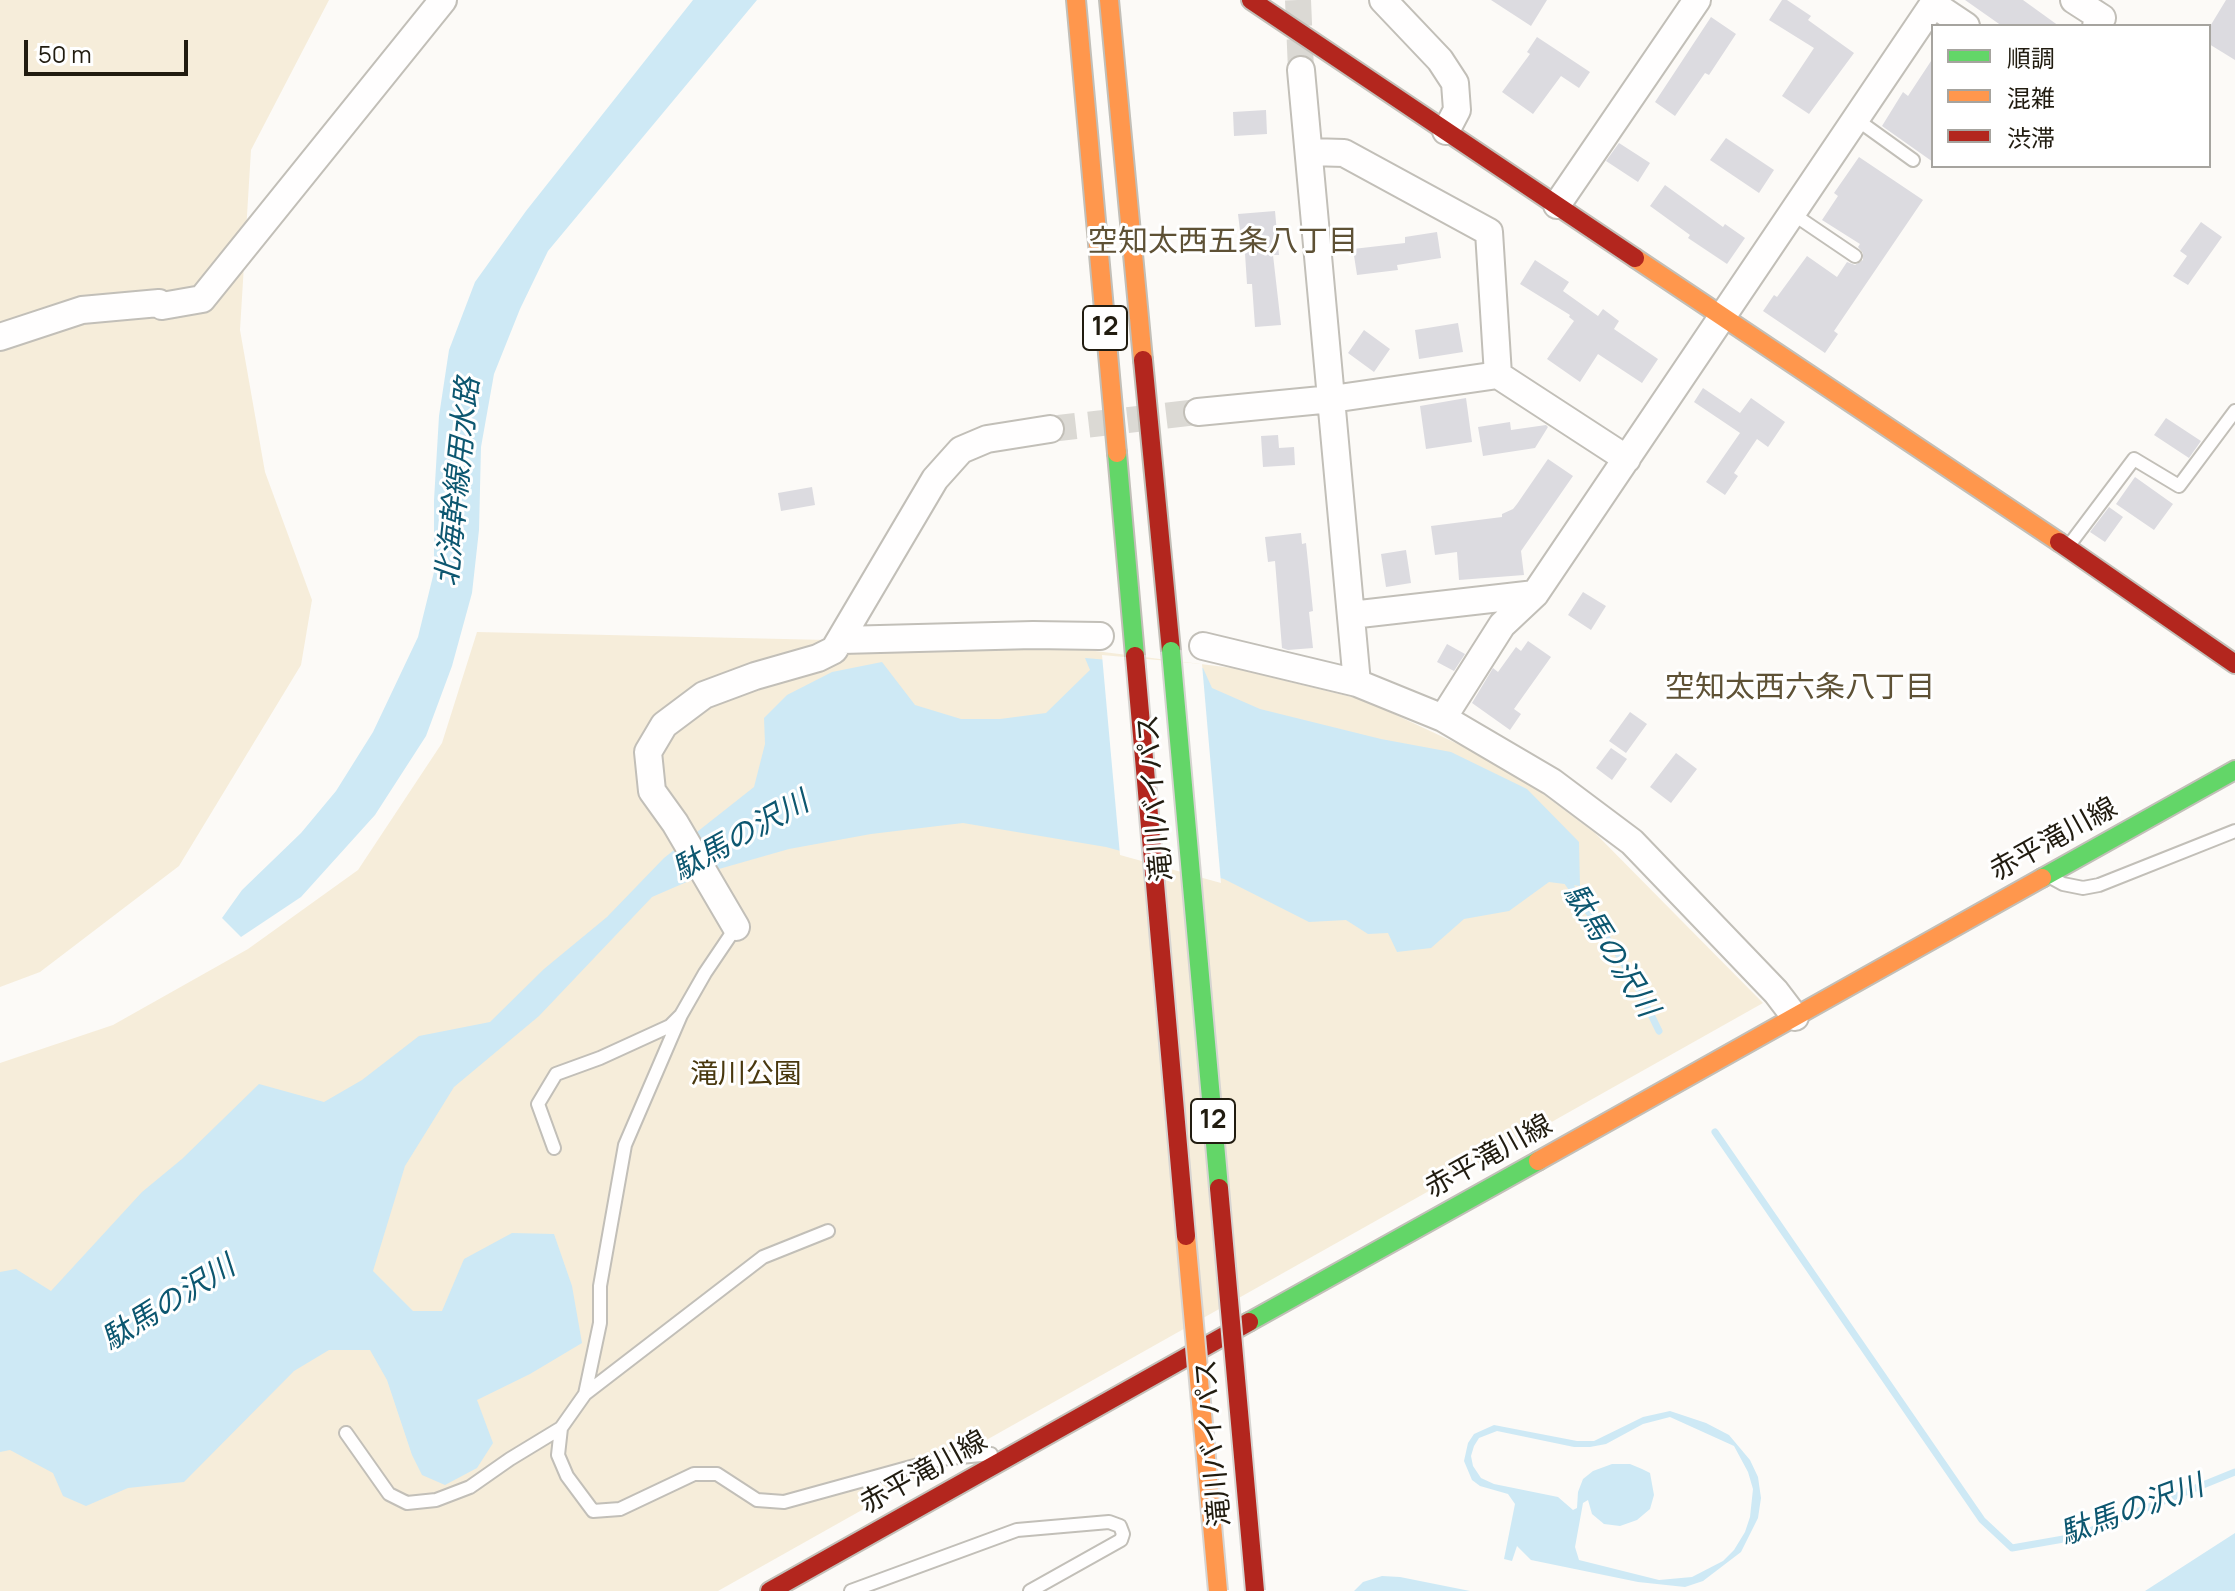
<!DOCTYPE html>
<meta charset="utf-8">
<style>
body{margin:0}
#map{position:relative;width:2235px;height:1591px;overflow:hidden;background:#fcfaf7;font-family:Manrope,"Noto Sans JP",sans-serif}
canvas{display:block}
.legend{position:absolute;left:1931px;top:24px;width:280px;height:144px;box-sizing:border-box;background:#fff;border:2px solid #a6a49f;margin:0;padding:10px 14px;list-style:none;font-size:24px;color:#211c10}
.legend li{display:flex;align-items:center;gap:16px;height:40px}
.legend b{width:40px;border:2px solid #a6a49f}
.scale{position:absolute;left:24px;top:40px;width:164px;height:36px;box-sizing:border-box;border:4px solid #211c10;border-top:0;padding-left:10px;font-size:24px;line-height:28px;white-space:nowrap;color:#211c10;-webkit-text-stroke:6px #fff;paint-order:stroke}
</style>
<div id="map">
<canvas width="2235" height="1591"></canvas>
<ul class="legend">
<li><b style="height:10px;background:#63d668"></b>順調</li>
<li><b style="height:10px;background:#ff974d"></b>混雑</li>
<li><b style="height:10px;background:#b3261e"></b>渋滞</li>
</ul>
<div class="scale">50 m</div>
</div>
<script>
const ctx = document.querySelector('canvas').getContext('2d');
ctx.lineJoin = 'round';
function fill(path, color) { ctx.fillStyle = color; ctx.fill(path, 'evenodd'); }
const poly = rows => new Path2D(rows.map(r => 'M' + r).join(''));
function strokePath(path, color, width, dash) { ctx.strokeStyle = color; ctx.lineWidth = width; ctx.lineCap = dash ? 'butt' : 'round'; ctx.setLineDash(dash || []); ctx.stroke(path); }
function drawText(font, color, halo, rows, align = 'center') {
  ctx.font = font + ' Manrope,"Noto Sans JP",sans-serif'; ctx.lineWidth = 6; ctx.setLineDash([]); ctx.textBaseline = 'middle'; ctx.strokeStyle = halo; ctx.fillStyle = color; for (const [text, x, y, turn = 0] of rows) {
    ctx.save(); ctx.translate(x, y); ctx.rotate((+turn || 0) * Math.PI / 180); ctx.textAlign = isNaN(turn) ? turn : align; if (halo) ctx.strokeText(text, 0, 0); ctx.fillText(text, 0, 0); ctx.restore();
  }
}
const green = poly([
 [0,0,329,0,251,150,240,330,265,472,312,600,301,665,179,866,40,972,0,987],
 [477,632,828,640,1087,650,1233,668,1364,700,1507,767,1595,833,1763,1003,718,1591,0,1591,0,1063,113,1025,248,949,358,870,442,743]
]);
const water = poly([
 [693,0,757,0,548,251,520,309,494,374,481,447,479,530,472,593,452,666,426,736,375,815,301,897,241,937,222,918,242,890,301,833,336,791,373,732,418,637,434,572,434,500,439,416,449,350,475,282,526,211],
 [1085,658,1203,668,1212,688,1260,709,1381,739,1451,752,1527,789,1579,842,1580,886,1549,882,1509,911,1464,919,1431,948,1397,952,1388,933,1368,934,1346,920,1309,922,1224,879,1106,847,963,823,871,834,789,849,712,871,652,897,539,1016,454,1087,405,1166,373,1271,413,1311,442,1311,464,1259,512,1233,554,1234,572,1286,582,1343,530,1374,477,1400,493,1443,477,1468,445,1485,422,1475,412,1455,387,1380,370,1350,329,1350,294,1371,184,1482,128,1488,86,1506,63,1496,53,1473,10,1450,0,1452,0,1272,16,1269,51,1291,142,1192,182,1159,259,1084,324,1102,362,1080,419,1036,490,1022,544,969,607,917,664,858,754,787,765,744,764,718,787,695,832,672,882,662,915,705,961,719,1000,719,1046,713,1090,670],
 [1670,1411,1706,1423,1729,1435,1750,1460,1758,1477,1761,1498,1758,1518,1741,1552,1703,1581,1685,1587,1638,1582,1531,1560,1517,1546,1512,1561,1504,1559,1515,1504,1508,1494,1480,1486,1472,1480,1464,1461,1468,1443,1474,1434,1494,1425,1577,1441,1594,1441,1643,1417],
 [1670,1417,1734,1446,1748,1472,1753,1489,1750,1517,1745,1532,1734,1550,1723,1561,1692,1577,1659,1580,1579,1560,1575,1547,1583,1503,1588,1500,1592,1514,1604,1524,1620,1526,1637,1520,1650,1509,1654,1495,1650,1473,1642,1469,1630,1464,1612,1464,1593,1471,1583,1479,1578,1492,1577,1508,1573,1510,1558,1497,1494,1484,1481,1478,1473,1466,1471,1456,1474,1446,1479,1438,1497,1431,1574,1447,1590,1447,1606,1444,1643,1424],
 [2235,1533,2235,1591,2145,1591],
 [1382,1576,1400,1577,1470,1591,1354,1591,1363,1582]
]);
const pier = poly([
 [1102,655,1202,664,1221,883,1120,855]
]);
const stream = poly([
 [1564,877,1618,954,1639,990,1659,1031],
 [1715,1132,1982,1520,2012,1548,2075,1537,2235,1472]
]);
const building = poly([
 [1491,0,1547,0,1531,26],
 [1782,0,1787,0,1811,16,1808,20,1854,53,1809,114,1782,96,1814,48,1769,20],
 [1965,0,2023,0,2059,26,2002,26],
 [2226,0,2235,0,2235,60,2209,44,2209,28],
 [1711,17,1736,34,1709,75,1705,73,1675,116,1655,102],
 [1537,37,1590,72,1579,88,1561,76,1533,114,1502,92,1530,54,1527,52],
 [1933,58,1933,162,1882,126,1903,92,1908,96],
 [1266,110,1267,134,1234,136,1233,112],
 [1726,138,1774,170,1759,193,1710,160],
 [1619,143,1650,163,1638,182,1606,161],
 [1859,157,1923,200,1834,331,1838,334,1825,353,1763,311,1774,295,1777,297,1807,256,1837,277,1847,262,1855,265,1863,260,1863,253,1858,247,1860,244,1822,220,1838,196,1834,193],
 [1665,185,1723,227,1725,224,1745,238,1727,264,1688,238,1690,235,1650,206],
 [1275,211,1279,255,1273,255,1281,325,1255,327,1252,284,1247,284,1244,238,1241,239,1238,214],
 [2201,222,2222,237,2188,285,2173,276,2187,256,2180,251],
 [1437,232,1441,258,1397,265,1398,270,1357,275,1353,249,1405,243,1405,237],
 [1535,260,1569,282,1563,291,1598,316,1603,309,1619,321,1614,329,1658,359,1642,383,1598,354,1580,382,1547,359,1574,321,1569,317,1570,315,1520,284],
 [1458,323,1463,352,1419,359,1415,330],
 [1364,330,1390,349,1374,372,1348,353],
 [1703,388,1740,413,1751,398,1785,422,1768,447,1757,439,1734,473,1738,476,1725,495,1706,482,1740,433,1694,402],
 [1466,398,1472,442,1426,449,1420,406],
 [2166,418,2201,441,2189,458,2154,435],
 [1510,422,1511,430,1546,425,1548,427,1535,448,1483,456,1478,427],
 [1278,435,1279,448,1294,447,1295,465,1263,467,1261,436],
 [1548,459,1573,476,1521,551,1524,575,1459,580,1457,552,1435,555,1431,526,1502,517,1502,514,1513,509,1517,504],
 [2135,477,2173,504,2154,530,2116,504],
 [812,487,815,505,781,511,778,493],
 [2109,507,2123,517,2105,542,2090,532],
 [1301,533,1302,544,1306,543,1309,572,1313,611,1309,612,1313,648,1288,650,1282,648,1275,561,1268,562,1265,537],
 [1406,550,1411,583,1386,587,1381,554],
 [1583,592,1606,606,1591,630,1568,615],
 [1528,641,1551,657,1514,709,1521,714,1510,730,1472,703,1493,668,1498,672,1516,647,1521,651],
 [1447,644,1465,654,1454,671,1437,662],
 [1630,712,1647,724,1626,753,1609,741],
 [1611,748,1627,759,1612,780,1596,768],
 [1676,753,1697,769,1671,803,1650,787]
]);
const streetTunnel = poly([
 [1298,0,1301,70],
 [1050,429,1198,412]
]);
const lane = poly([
 [1856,119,1913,160],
 [1793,214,1855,256],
 [2070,544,2134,459,2179,486,2235,411],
 [2052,878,2063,884,2083,888,2099,885,2235,831],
 [554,1148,538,1104,556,1074,600,1058,670,1026,681,1015,705,973,736,927],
 [828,1231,763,1257,585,1394,561,1428,558,1455,567,1476,593,1511,620,1509,694,1474,717,1474,757,1500,784,1502,940,1459,991,1454],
 [585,1394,600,1323,600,1286,625,1145,681,1015],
 [346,1433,389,1494,407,1503,436,1500,470,1487,510,1459,561,1428],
 [851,1591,1017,1530,1109,1522,1120,1526,1123,1534,1121,1540,1030,1591]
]);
const street = poly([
 [1383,0,1440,60,1455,83,1457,110,1446,131],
 [2074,0,2102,18,2096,26],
 [1933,4,1966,26],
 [1301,70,1357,683],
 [1309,152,1344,153,1489,232,1498,375],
 [1557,205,1697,0],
 [0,337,82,310,159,303,162,306,202,299,443,0],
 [1198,412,1332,399,1498,375,1627,459],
 [1351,615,1535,594,1936,0],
 [842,640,1033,635,1100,636],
 [1203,646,1357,683,1443,718,1552,782,1632,842,1776,992,1795,1017],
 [1443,718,1502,625,1535,594],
 [736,927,675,823,652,791,648,752,664,725,704,695,755,676,818,658,834,650,935,479,961,450,987,439,1050,429]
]);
const fast = poly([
 [1117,453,1135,656],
 [2042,878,2235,770],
 [1249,1322,1538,1161]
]);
const slow = poly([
 [1076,0,1117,453],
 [1109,0,1143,360],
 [1635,258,2059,542],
 [1538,1161,2042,878]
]);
const jam = poly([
 [1251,0,1635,258],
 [1143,360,1171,651],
 [2059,542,2235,664],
 [770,1591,1249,1322]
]);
const fastBridge = poly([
 [1171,651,1219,1188]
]);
const slowBridge = poly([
 [1186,1236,1218,1591]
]);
const jamBridge = poly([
 [1135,656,1186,1236],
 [1219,1188,1255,1591]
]);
const shields = [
 [1105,328,44],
 [1213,1121,44]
];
const shieldNames = [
 ["12",1105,328],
 ["12",1213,1121]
];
const streetNames = [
 ["滝川バイパス",1156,798,-95],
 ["赤平滝川線",2054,840,-29],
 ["赤平滝川線",1489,1157,-29],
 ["滝川バイパス",1214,1443,-95],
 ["赤平滝川線",924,1473,-29]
];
const parkNames = [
 ["滝川公園",746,1075]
];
const neighbourhoodNames = [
 ["空知太西五条八丁目",1223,243],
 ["空知太西六条八丁目",1800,689]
];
const waterNames = [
 ["北海幹線用水路",459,482,-84],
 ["駄馬の沢川",741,837,-29],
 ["駄馬の沢川",1610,951,58],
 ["駄馬の沢川",169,1304,-32],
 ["駄馬の沢川",2132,1511,-20]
];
fill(green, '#f6edda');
fill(water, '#cee9f5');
fill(pier, '#fcfaf7');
strokePath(stream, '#cee9f5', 7);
fill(building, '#dcdbe0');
strokePath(streetTunnel, '#dbd9d4', 26, [26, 13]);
strokePath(lane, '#c2bfb8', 16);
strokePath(street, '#c2bfb8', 30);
strokePath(fast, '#c2bfb8', 22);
strokePath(slow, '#c2bfb8', 22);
strokePath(jam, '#c2bfb8', 22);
strokePath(lane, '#fffefe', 12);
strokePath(street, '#fffefe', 26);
strokePath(fast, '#63d668', 18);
strokePath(slow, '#ff974d', 18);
strokePath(jam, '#b3261e', 18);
strokePath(fastBridge, '#d6d4d1', 22, []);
strokePath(slowBridge, '#d6d4d1', 22, []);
strokePath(jamBridge, '#d6d4d1', 22, []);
strokePath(fastBridge, '#63d668', 18);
strokePath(slowBridge, '#ff974d', 18);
strokePath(jamBridge, '#b3261e', 18);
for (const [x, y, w] of shields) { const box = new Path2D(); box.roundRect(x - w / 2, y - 22, w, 44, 6); ctx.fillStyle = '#fff'; ctx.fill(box); strokePath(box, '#211c10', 2); }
drawText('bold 26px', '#211c10', null, shieldNames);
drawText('28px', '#211c10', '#fff', streetNames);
drawText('28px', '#49380e', '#fff', parkNames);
drawText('30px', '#5e5135', '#fff', neighbourhoodNames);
drawText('italic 30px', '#0d5770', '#fff', waterNames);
</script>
